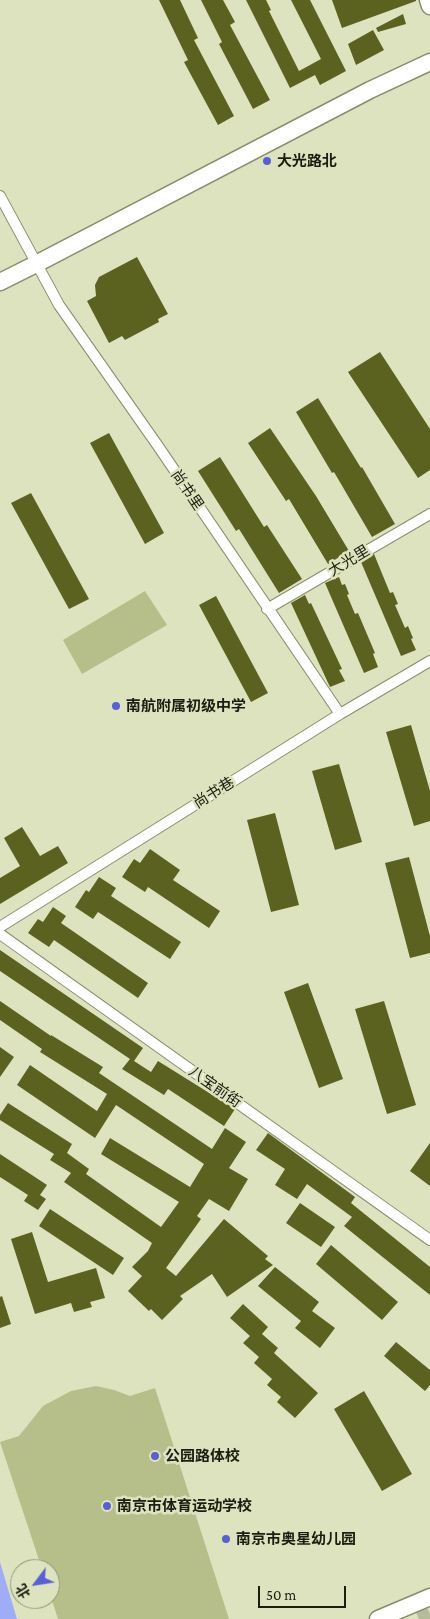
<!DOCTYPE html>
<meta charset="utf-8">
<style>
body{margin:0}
#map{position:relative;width:430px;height:1619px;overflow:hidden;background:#dde3be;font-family:"Crimson Pro","Noto Sans SC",serif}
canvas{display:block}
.north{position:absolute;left:10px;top:1559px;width:50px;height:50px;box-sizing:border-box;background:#dde3be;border:1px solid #8f9478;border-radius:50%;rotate:239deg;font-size:14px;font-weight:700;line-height:20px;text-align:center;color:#1b1d10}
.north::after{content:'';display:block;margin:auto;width:18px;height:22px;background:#595fd6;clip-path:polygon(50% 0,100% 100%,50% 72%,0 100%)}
.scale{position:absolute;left:258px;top:1586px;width:88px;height:22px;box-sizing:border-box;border:2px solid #1b1d10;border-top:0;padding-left:6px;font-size:15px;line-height:18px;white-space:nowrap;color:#1b1d10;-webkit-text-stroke:4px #dde3be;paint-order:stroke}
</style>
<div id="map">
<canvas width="430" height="1619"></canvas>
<div class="north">北</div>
<div class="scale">50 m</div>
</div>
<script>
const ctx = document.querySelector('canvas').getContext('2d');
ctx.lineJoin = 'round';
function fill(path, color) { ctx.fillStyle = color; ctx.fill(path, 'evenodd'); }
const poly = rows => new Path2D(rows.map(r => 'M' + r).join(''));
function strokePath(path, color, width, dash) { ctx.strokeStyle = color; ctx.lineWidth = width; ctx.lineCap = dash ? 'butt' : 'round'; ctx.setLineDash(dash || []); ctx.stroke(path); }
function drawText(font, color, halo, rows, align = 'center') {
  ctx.font = font + ' "Crimson Pro","Noto Sans SC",serif'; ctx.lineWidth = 5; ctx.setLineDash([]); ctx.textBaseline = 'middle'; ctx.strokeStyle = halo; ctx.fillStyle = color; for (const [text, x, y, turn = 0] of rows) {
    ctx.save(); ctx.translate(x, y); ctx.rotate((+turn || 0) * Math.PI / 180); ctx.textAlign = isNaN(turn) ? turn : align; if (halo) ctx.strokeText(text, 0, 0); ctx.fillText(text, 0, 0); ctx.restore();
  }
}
const green = poly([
 [145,591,167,625,82,674,63,640],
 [96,1386,114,1390,130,1396,155,1388,229,1619,58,1619,50,1594,50,1569,42,1569,0,1442,19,1436,43,1406,71,1391]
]);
const water = poly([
 [0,1562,17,1619,0,1619]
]);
const building = poly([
 [159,0,180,0,198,38,194,40,234,116,218,125,184,62,188,60],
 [201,0,223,0,235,22,230,25,270,100,253,109,219,44,222,42],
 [246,0,266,0,271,10,269,11,299,71,321,59,291,0,310,0,346,71,320,85,315,75,290,88],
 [332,0,416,0,416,1,342,28],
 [403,14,406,24,378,32,376,28],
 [373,30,384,50,356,65,348,44],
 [137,257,168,314,158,319,159,322,125,340,122,336,109,343,87,301,96,296,95,285,99,277],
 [380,352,430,429,430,470,418,478,348,372],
 [318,398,361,468,362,467,395,524,372,537,334,472,332,473,296,412],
 [270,428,316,496,349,551,328,564,289,499,286,501,248,443],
 [109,433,164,533,145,544,90,443],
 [220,457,264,527,267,525,302,579,279,593,239,529,236,531,198,471],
 [31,493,89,599,69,609,11,503],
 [374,554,390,593,393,592,398,604,395,605,405,628,408,626,413,638,411,639,416,650,401,656,361,562],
 [339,577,342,585,345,584,349,594,347,595,355,614,358,613,375,653,373,654,378,667,364,673,325,583],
 [305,595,309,604,311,603,342,669,339,670,345,681,330,687,291,603],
 [216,596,268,693,251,702,199,605],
 [411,725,430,791,430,821,414,826,386,732],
 [339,764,362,842,335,850,312,771],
 [275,813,299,905,271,912,247,820],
 [22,827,40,856,58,846,68,863,0,904,0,878,20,866,4,838],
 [150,849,180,870,173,880,220,911,209,928,148,887,145,892,122,877,134,859,140,863],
 [409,857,430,936,430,953,410,958,385,863],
 [99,877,116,888,111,896,181,942,170,959,98,912,93,919,75,907,86,890,89,892],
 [53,907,66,916,61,923,148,983,138,998,54,940,49,947,28,933,38,919,43,922],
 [0,950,143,1048,134,1061,151,1072,158,1061,235,1109,224,1126,168,1089,164,1095,122,1069,130,1059,0,971],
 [308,983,343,1079,319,1088,284,992],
 [0,1001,51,1036,51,1035,103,1067,99,1073,212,1149,225,1128,246,1142,229,1168,248,1179,229,1211,209,1199,197,1216,201,1219,166,1268,176,1276,224,1219,268,1256,265,1259,273,1265,227,1297,212,1274,180,1296,183,1299,162,1320,151,1309,149,1311,128,1291,142,1276,132,1267,148,1251,152,1243,64,1182,71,1173,50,1160,54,1154,0,1120,0,1115,8,1103,72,1144,67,1153,89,1169,86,1174,161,1227,179,1202,101,1154,110,1138,190,1187,204,1164,116,1105,95,1138,17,1085,30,1065,97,1111,107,1094,40,1052,42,1049,0,1020],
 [384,1001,416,1105,387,1114,355,1009],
 [0,1047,14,1057,0,1077],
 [268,1133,355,1197,351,1203,430,1267,430,1295,344,1226,352,1217,307,1184,297,1199,275,1185,285,1169,256,1150],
 [430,1143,430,1186,410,1171],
 [0,1154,47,1185,40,1195,46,1199,38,1210,24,1201,28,1195,0,1177],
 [300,1203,335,1227,321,1247,286,1223],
 [50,1209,124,1258,113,1275,39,1226],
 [32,1232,48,1282,96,1268,105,1298,90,1302,92,1307,74,1312,71,1303,35,1314,11,1239],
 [331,1245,398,1302,382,1320,316,1264],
 [275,1267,319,1302,312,1311,335,1328,320,1348,295,1328,301,1321,258,1286],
 [2,1296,11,1324,0,1328,0,1297],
 [243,1304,268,1327,262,1334,278,1348,274,1353,318,1393,295,1418,277,1402,281,1397,267,1385,272,1379,254,1363,259,1357,243,1343,250,1336,230,1318],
 [396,1342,430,1370,430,1385,425,1391,384,1356],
 [364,1391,412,1474,382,1491,334,1409]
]);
const highwayTunnel = poly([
 [419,1619,430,1614]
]);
const street = poly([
 [0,196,59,305,158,446,340,714],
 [267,609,430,514],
 [0,927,340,714,430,661],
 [0,934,430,1240]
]);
const primary = poly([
 [428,0,430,6],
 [0,282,36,264,370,90,430,62],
 [378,1619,430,1597]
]);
const markers = [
 [267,161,5,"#595fd6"],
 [116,706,5,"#595fd6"],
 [155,1456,5,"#595fd6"],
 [107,1506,5,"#595fd6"],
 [226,1539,5,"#595fd6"]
];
const poiNames = [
 ["大光路北",277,161],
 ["南航附属初级中学",126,706],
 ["公园路体校",165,1456],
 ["南京市体育运动学校",117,1506],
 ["南京市奥星幼儿园",236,1539]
];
const streetNames = [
 ["尚书里",187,490,56],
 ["大光里",349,561,-31],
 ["尚书巷",214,793,-32],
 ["八宝前街",215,1087,35]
];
fill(green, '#b6be89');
fill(water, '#9facf8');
fill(building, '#5b6220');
strokePath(highwayTunnel, '#b6bb9b', 19, [19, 9]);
strokePath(street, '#888d6b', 12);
strokePath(primary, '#888d6b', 19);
strokePath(street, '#fff', 10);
strokePath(primary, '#fff', 16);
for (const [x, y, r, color] of markers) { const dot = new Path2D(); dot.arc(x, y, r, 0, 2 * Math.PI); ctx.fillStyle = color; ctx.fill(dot); strokePath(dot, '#dde3be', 2); }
drawText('bold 15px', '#1b1d10', '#dde3be', poiNames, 'left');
drawText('15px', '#1b1d10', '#dde3be', streetNames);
</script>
